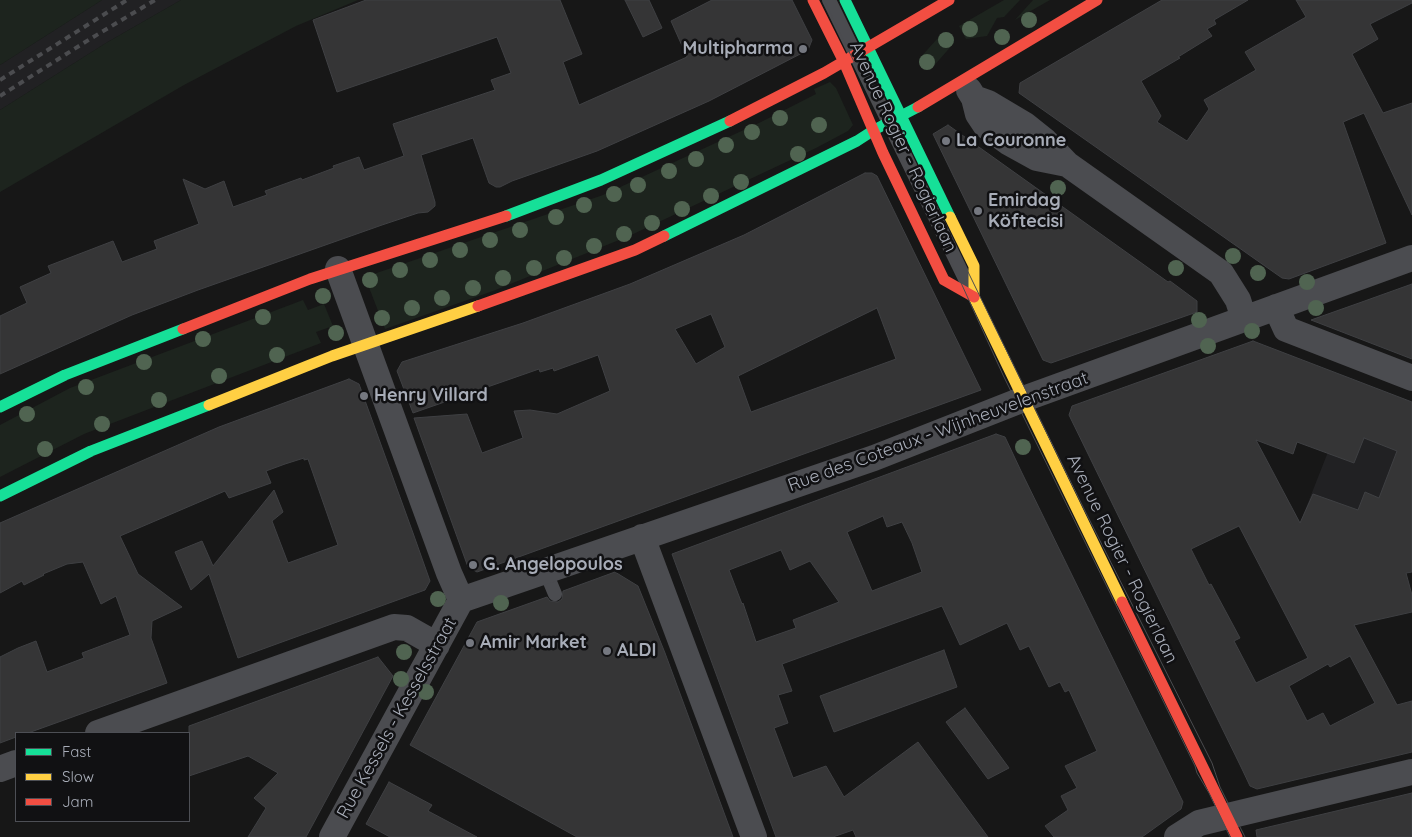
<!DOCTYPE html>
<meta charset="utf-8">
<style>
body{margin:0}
#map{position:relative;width:1412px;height:837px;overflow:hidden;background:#171717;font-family:Quicksand,sans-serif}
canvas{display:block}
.legend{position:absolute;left:15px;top:732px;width:175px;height:90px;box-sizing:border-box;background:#111113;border:1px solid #4d4f55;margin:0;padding:6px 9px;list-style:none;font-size:15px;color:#a8adb8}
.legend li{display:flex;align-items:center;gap:10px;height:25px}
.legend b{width:25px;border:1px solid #4d4f55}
</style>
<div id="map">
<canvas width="1412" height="837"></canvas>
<ul class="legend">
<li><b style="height:6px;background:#16e098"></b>Fast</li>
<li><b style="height:6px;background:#ffcf43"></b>Slow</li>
<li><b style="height:6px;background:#f24e42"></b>Jam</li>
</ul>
</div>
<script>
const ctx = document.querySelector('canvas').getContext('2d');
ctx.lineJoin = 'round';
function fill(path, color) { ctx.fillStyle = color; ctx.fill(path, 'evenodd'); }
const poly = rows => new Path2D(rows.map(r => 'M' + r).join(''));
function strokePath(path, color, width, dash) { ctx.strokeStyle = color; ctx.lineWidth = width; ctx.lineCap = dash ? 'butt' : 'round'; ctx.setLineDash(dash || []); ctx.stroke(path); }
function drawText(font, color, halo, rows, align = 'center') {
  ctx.font = font + ' Quicksand,sans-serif'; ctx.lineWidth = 5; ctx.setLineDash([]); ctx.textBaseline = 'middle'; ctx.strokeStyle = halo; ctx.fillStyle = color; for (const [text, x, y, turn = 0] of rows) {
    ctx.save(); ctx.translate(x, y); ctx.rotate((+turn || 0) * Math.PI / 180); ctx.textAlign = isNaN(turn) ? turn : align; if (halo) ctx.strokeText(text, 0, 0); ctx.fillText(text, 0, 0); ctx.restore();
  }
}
const built = poly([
 [102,0,181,0,106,43,0,110,0,65],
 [1412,402,1357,584,1300,523,1339,424]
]);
const green = poly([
 [0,0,102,0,0,65],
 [181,0,358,0,296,26,184,85,0,192,0,110,106,43],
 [1004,0,1020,0,1004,17,997,18,987,36,966,39,959,26],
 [1033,0,1050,0,1015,20],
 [948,32,954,43,932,68,919,59,937,39],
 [830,82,836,88,853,125,848,131,816,148,629,236,493,291,385,329,365,277,603,195,761,122,816,94,814,89],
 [303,300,308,310,324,304,333,326,316,332,321,343,84,434,0,477,0,425,70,388]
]);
const building = poly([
 [366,0,560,0,582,54,563,62,579,105,687,57,671,21,712,0,792,0,812,40,808,50,709,101,597,151,512,181,500,187,496,187,489,183,473,138,421,155,435,202,435,206,428,212,418,213,382,225,198,290,132,315,0,374,0,316,27,303,20,287,51,273,48,266,113,241,122,262,157,249,154,241,199,224,183,179,205,189,224,181,233,207,267,195,265,191,301,178,302,180,334,168,333,166,359,157,364,170,404,156,393,124,495,90,491,80,511,73,497,37,337,92,313,20,366,0],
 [625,0,649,0,662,28,643,37,625,0],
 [1162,0,1248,0,1214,20,1216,24,1207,29,1212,36,1178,57,1180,58,1141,81,1161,116,1157,122,1187,141,1209,109,1204,100,1256,70,1245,52,1306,17,1296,0,1412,0,1412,3,1370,24,1378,39,1352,54,1383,113,1412,103,1412,215,1364,113,1343,122,1386,243,1289,279,1282,278,1019,93,1020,83,1162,0],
 [948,125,1168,282,1170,281,1197,301,1197,312,1051,363,1043,360,933,134,948,125],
 [865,173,872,173,877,176,981,390,477,572,468,567,414,418,467,414,482,453,523,438,514,411,530,410,557,414,610,391,598,355,554,371,553,368,540,372,539,369,413,413,397,371,402,362,523,323,630,284,744,235,865,173],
 [877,308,896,359,751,412,738,376,877,308],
 [711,314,725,347,696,364,675,329,711,314],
 [1412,284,1412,359,1311,320,1359,303,1412,284],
 [1253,341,1412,402,1412,572,1406,573,1412,595,1412,612,1354,625,1397,705,1412,701,1412,752,1257,789,1250,786,1242,769,1069,415,1072,406,1253,341],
 [1364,438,1397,451,1379,498,1365,492,1358,510,1313,494,1300,523,1256,440,1293,454,1297,442,1354,463,1364,438],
 [1239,526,1308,658,1256,683,1234,641,1240,638,1211,584,1209,585,1191,549,1239,526],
 [1350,656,1375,703,1330,726,1323,713,1307,721,1289,686,1328,664,1330,667,1350,656],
 [349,379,359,384,413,533,430,581,425,590,238,658,209,574,191,590,175,552,202,541,213,566,274,490,283,512,272,521,288,563,338,545,308,459,304,460,304,458,285,464,266,471,271,483,229,498,225,491,120,536,138,574,182,607,152,621,151,638,167,683,28,733,16,733,16,737,0,743,0,657,18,648,36,641,47,672,84,658,82,653,130,635,116,596,101,604,83,562,67,564,43,574,44,575,24,585,22,581,0,593,0,523,219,427,349,379],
 [996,434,1005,437,1021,471,1183,802,1181,809,1142,837,1054,837,1045,826,1068,810,1061,796,1077,788,1065,766,1097,751,1069,690,1065,692,1060,682,1049,687,1029,646,1020,650,1007,623,960,645,942,606,782,664,792,691,778,695,788,723,774,728,793,778,826,766,844,797,918,742,988,837,856,837,853,830,833,837,776,837,672,554,996,434],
 [883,516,887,527,902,522,912,543,922,572,872,591,847,532,883,516],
 [781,550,790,570,810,561,839,602,793,620,796,628,756,642,743,603,742,604,729,570,781,550],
 [615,572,638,586,665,653,733,837,577,837,410,745,477,622,547,597,550,601,558,602,562,599,563,591,615,572],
 [944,650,957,687,834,732,820,696,944,650],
 [378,657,393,676,306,837,248,837,266,808,254,798,278,773,248,756,189,776,189,726,378,657],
 [965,708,1009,768,988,779,946,722,965,708],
 [389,782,432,805,428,811,477,837,390,837,366,824,389,782],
 [1412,793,1412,837,1257,837,1256,830,1412,793]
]);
const lane = poly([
 [829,0,968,285],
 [545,570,555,594]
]);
const street = poly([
 [969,90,974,98,978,114,986,126,1008,142,1037,158,1067,164],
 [974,98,988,103,1025,125,1045,141,1067,164,1221,273,1238,300,1244,319],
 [338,269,449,573,461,600],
 [1276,307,1286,329,1412,378],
 [642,537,754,837],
 [461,600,874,458,1029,397,1412,258],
 [98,733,394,627,407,628,437,645],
 [0,769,16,763],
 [332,837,461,600],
 [1177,837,1199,823,1412,772]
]);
const fast = poly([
 [845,0,950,217],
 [506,216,601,180,730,121],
 [664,236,857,141,874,130,918,107],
 [0,407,65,375,183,329],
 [0,496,91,451,209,405]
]);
const slow = poly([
 [950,217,974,266,974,297,1122,602],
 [209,405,332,356,478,306]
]);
const jam = poly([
 [813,0,844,62,883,153,944,280,974,297],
 [918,107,1097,0],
 [730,121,824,73,949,0],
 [478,306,635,250,664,236],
 [183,329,310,279,506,216],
 [1122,602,1237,837]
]);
const tram = poly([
 [824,0,957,274,1003,375,1195,766,1197,773,1209,793,1230,837],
 [835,0,1085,511,1212,763,1220,787,1245,837]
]);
const rail = poly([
 [0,80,127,0],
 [0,96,90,39,155,0]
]);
const trees = [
 [1029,20],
 [970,29],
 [1002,37],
 [946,40],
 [927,62],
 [780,118],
 [819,125],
 [752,132],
 [726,145],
 [798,154],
 [696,159],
 [669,171],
 [741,182],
 [638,185],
 [1058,188],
 [614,194],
 [711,196],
 [584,205],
 [682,209],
 [556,217],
 [652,223],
 [520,230],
 [624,234],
 [490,240],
 [594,246],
 [460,250],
 [1233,256],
 [564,258],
 [430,260],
 [534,268],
 [1176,268],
 [400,270],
 [1258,273],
 [503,278],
 [370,280],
 [1307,282],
 [473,288],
 [323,296],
 [442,298],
 [412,308],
 [1316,308],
 [263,317],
 [382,318],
 [1199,320],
 [1252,331],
 [336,333],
 [203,339],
 [1208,346],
 [277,355],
 [144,362],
 [219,376],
 [86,387],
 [159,400],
 [27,414],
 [102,424],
 [1023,447],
 [45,449],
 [438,599],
 [501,603],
 [404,652],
 [401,679],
 [426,692]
];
const markers = [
 [803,49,5,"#757880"],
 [946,141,5,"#757880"],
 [978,211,5,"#757880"],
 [364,396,5,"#757880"],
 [473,565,5,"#757880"],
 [470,643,5,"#757880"],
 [607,651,5,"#757880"]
];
const poiNames = [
 ["Multipharma",793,49,"right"],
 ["La Couronne",956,141],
 ["Emirdag",988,201],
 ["Köftecisi",988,222],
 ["Henry Villard",374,396],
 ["G. Angelopoulos",483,565],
 ["Amir Market",480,643],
 ["ALDI",617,651]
];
const streetNames = [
 ["Avenue Rogier - Rogierlaan",903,147,65],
 ["Rue des Coteaux - Wijnheuvelenstraat",938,432,-20],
 ["Avenue Rogier - Rogierlaan",1122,559,64],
 ["Rue Kessels - Kesselsstraat",397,718,-61]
];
fill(built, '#212123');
fill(green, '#1d241e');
fill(building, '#353536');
strokePath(building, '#3f4043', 1);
strokePath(lane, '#4b4c50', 14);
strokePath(street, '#4b4c50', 26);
strokePath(fast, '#16e098', 11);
strokePath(slow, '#ffcf43', 11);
strokePath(jam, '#f24e42', 11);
strokePath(tram, '#4b4c4f', 1);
strokePath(rail, '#4b4c4f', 4, [6, 5]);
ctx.fillStyle = '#506451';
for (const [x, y] of trees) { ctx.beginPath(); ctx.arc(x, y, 8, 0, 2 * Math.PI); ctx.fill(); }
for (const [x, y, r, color] of markers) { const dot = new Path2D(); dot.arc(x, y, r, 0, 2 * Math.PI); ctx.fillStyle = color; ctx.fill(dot); strokePath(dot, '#111113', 2); }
drawText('bold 18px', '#a8adb8', '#111113', poiNames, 'left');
drawText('18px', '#a8adb8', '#111113', streetNames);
</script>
